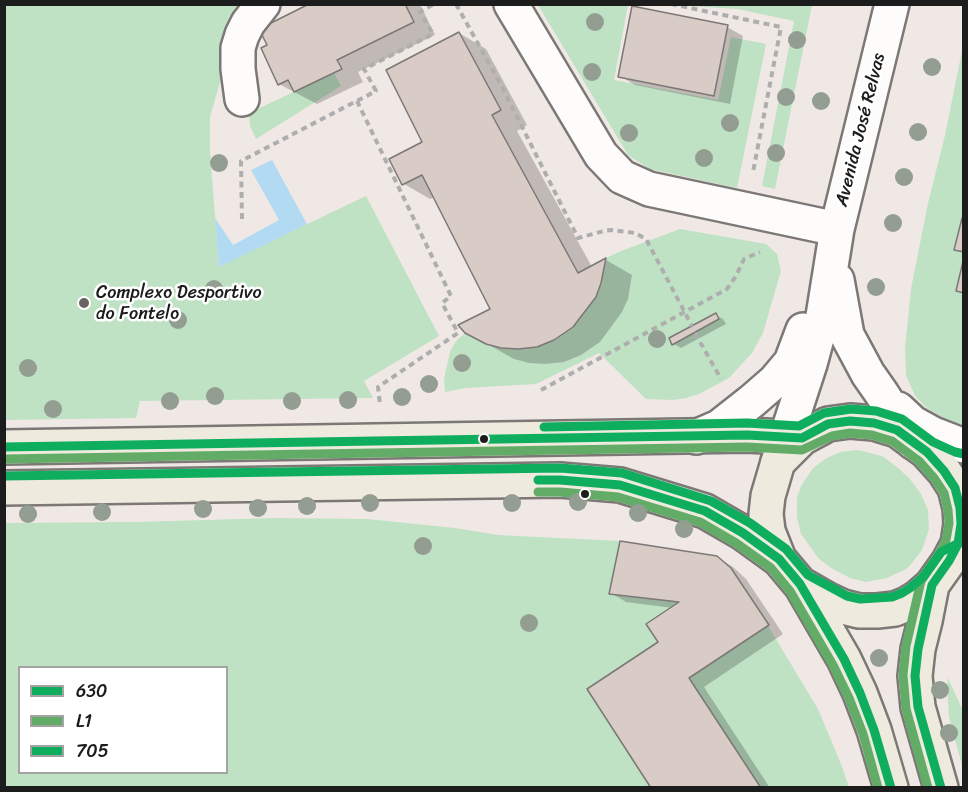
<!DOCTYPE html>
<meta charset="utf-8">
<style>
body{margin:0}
#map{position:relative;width:968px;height:792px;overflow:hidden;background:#f0e8e4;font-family:Sriracha,sans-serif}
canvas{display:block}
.frame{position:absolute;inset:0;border:6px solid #1c1c1c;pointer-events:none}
.legend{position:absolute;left:18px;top:666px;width:210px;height:108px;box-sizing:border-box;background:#fff;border:2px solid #a4a4a4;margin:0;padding:8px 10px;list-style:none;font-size:18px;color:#1c1c1c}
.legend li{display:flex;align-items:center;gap:12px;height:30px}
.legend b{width:30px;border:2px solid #a4a4a4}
</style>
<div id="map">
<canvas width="968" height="792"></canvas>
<div class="frame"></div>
<ul class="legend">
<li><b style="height:8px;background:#0fad5e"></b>630</li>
<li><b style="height:8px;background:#62ac67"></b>L1</li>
<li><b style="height:8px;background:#0fad5e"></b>705</li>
</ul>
</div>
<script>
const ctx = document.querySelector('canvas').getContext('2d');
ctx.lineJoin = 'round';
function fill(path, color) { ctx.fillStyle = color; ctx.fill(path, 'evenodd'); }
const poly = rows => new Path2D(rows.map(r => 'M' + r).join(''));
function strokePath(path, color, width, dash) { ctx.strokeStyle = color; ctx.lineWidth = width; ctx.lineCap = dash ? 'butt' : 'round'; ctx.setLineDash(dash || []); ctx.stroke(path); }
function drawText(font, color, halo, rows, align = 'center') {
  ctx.font = font + ' Sriracha,sans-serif'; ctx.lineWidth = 5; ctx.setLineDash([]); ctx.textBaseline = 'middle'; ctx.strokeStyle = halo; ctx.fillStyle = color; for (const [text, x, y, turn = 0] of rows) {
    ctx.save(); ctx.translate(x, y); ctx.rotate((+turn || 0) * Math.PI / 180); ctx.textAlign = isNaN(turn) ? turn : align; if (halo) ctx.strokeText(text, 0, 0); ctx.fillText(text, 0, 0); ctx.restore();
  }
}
const green = poly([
 [4,5,264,5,234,33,210,117,210,152,219,266,366,196,439,336,364,381,373,398,140,401,136,418,5,420],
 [538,5,628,5,614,80,718,100,731,37,766,44,737,188,650,169,628,155],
 [675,5,812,5,775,189,762,186,794,21,737,9],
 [963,46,963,425,953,424,927,408,915,396,906,375,905,348,911,289,928,203,945,135],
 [334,73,341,86,256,139,250,126,249,113],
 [680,229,766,244,777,254,781,271,763,333,752,353,729,378,699,394,686,398,673,400,646,399,599,353,536,384,465,388,445,392,444,379,450,352,456,341,465,333,486,344,501,348,518,349,537,347,554,340,573,327,596,297,601,283,606,258,621,251],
 [858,450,882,456,897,467,910,479,921,494,928,510,929,529,922,550,908,568,887,578,866,582,850,578,831,568,819,559,801,534,797,517,797,498,801,486,813,468,827,458,840,452],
 [275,518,367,519,455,528,498,535,620,541,717,556,731,568,762,616,818,709,841,764,849,787,5,787,4,523,134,522],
 [20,668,226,668,226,772,20,772],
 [948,678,963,711,963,769,949,717,947,685]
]);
const water = poly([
 [272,160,307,224,219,267,215,218,233,245,279,220,251,170]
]);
const shadow = poly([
 [312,4,420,4,435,35,358,72,363,82,317,104,279,84],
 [727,27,743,36,730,104,635,85,620,76],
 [459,33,486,49,527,125,517,131,592,267,606,260,632,275,628,299,622,312,600,342,581,355,564,362,545,364,529,363,514,359,466,332,492,310,435,197,430,199,404,184,424,143],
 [715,315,723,319,726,324,681,348,674,344],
 [717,557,733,567,746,579,783,634,704,687,770,788,653,788,660,643,673,608,626,602,611,593]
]);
const building = poly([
 [309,4,405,4,414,22,337,60,342,69,294,92,288,80,278,85,261,48,267,45,259,29,309,4],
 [632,6,728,25,714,96,618,77,632,6],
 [459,32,501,110,492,115,578,273,606,258,601,283,596,297,586,310,573,327,554,340,537,347,518,349,501,348,486,344,465,333,458,325,490,309,422,175,402,185,389,159,422,142,386,70,459,32],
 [962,218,964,219,964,252,954,250,962,218],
 [964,257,964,293,956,291,964,257],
 [716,313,719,319,672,345,669,338,716,313],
 [620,541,717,556,731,568,769,625,689,678,761,788,651,788,587,689,658,642,646,624,679,602,609,594,620,541]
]);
const path = poly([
 [456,4,501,85,578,238,604,231,611,230,635,233,646,239,692,326],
 [671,4,781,27,753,172],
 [357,101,451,296,442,303,458,333,378,387,380,405],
 [242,219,241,161,376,91,364,69,433,34,420,12,434,4],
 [695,333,721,379],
 [541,390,727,289,736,276,744,259,760,252]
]);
const minor = poly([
 [511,4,601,155,622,177,649,189,837,229],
 [242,99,238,69,238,48,242,35,248,23,263,4],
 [837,280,847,335,868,374,882,394,913,442],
 [898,409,913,423,933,434,964,446],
 [696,437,719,427,752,401,775,381,791,362,803,330],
 [778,462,810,364,823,316,837,229,892,4]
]);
const major = poly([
 [850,421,874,423,897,430,927,452,944,471,955,488,960,508,961,524,958,544,949,561,932,585,917,598,907,604,895,609,877,611,859,611,843,607,828,600,800,584,779,559,768,531,766,514,768,496,778,462,802,438,828,424,850,421],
 [4,447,747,435,802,438],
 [4,488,560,480,620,485,705,511,743,533,779,559],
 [801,585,844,659,860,693,874,730,891,788],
 [932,585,925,621,918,649,915,676,918,707,941,788]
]);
const bus1 = poly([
 [4,447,747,435,802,438,828,424,850,421,874,423,897,430,927,452,944,471,955,488,960,508,961,524,958,544,949,561,932,585,918,649,915,676,918,707,941,788],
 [538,480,560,480,620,485,705,511,743,533,779,559,800,584,844,659,860,693,874,730,891,788]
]);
const bus2 = poly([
 [4,459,747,447,802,450,832,436,850,433,872,435,892,441,919,461,934,478,944,493,948,510,949,523,946,540,939,555,921,581,906,646,903,675,906,709,928,788],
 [538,492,560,492,618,497,700,522,736,543,771,568,790,591,833,665,849,698,863,734,878,788]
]);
const bus3 = poly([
 [544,427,747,423,799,426,824,413,851,409,876,411,902,419,933,442,955,452,964,454],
 [4,476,560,468,622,473,711,501,750,523,786,549,808,575,847,596,860,599,892,597,902,593,910,588,923,577,941,552,959,543]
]);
const trees = [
 [595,22],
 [797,40],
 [932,67],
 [592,72],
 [786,97],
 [821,101],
 [730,123],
 [918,132],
 [629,133],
 [776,153],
 [704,158],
 [219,163],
 [904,177],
 [893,223],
 [876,287],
 [214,289],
 [178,320],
 [657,339],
 [462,363],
 [28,368],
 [429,384],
 [215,396],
 [402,397],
 [348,400],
 [170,401],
 [292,401],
 [53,409],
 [578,502],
 [370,503],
 [512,503],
 [307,506],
 [258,508],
 [203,509],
 [102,512],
 [638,513],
 [28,514],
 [684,529],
 [423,546],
 [529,623],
 [879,658],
 [940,690],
 [949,733]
];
const markers = [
 [84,303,6,"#666362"],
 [484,439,5,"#1c1c1c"],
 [585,494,5,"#1c1c1c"]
];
const streetNames = [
 ["Avenida José Relvas",861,130,-76]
];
const poiNames = [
 ["Complexo Desportivo",96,293],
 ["do Fontelo",96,314]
];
fill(green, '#bfe2c5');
fill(water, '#b3daf3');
fill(shadow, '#0003');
fill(building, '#d9cbc5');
strokePath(building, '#7b7876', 1.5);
strokePath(minor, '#7b7876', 38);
strokePath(major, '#7b7876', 38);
strokePath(path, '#afaeae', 4, [6, 4.5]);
strokePath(minor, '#fdfcfb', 33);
strokePath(major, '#eeeade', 33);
strokePath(bus1, '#0fad5e', 9);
strokePath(bus2, '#62ac67', 9);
strokePath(bus3, '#0fad5e', 9);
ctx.fillStyle = '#939d92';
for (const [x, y] of trees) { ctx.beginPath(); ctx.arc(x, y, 9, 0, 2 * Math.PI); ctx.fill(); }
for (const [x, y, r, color] of markers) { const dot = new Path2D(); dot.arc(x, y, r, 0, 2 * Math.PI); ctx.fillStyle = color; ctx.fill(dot); strokePath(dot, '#fff', 2); }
drawText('18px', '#1c1c1c', '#fff', streetNames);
drawText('18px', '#1c1c1c', '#fff', poiNames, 'left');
</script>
